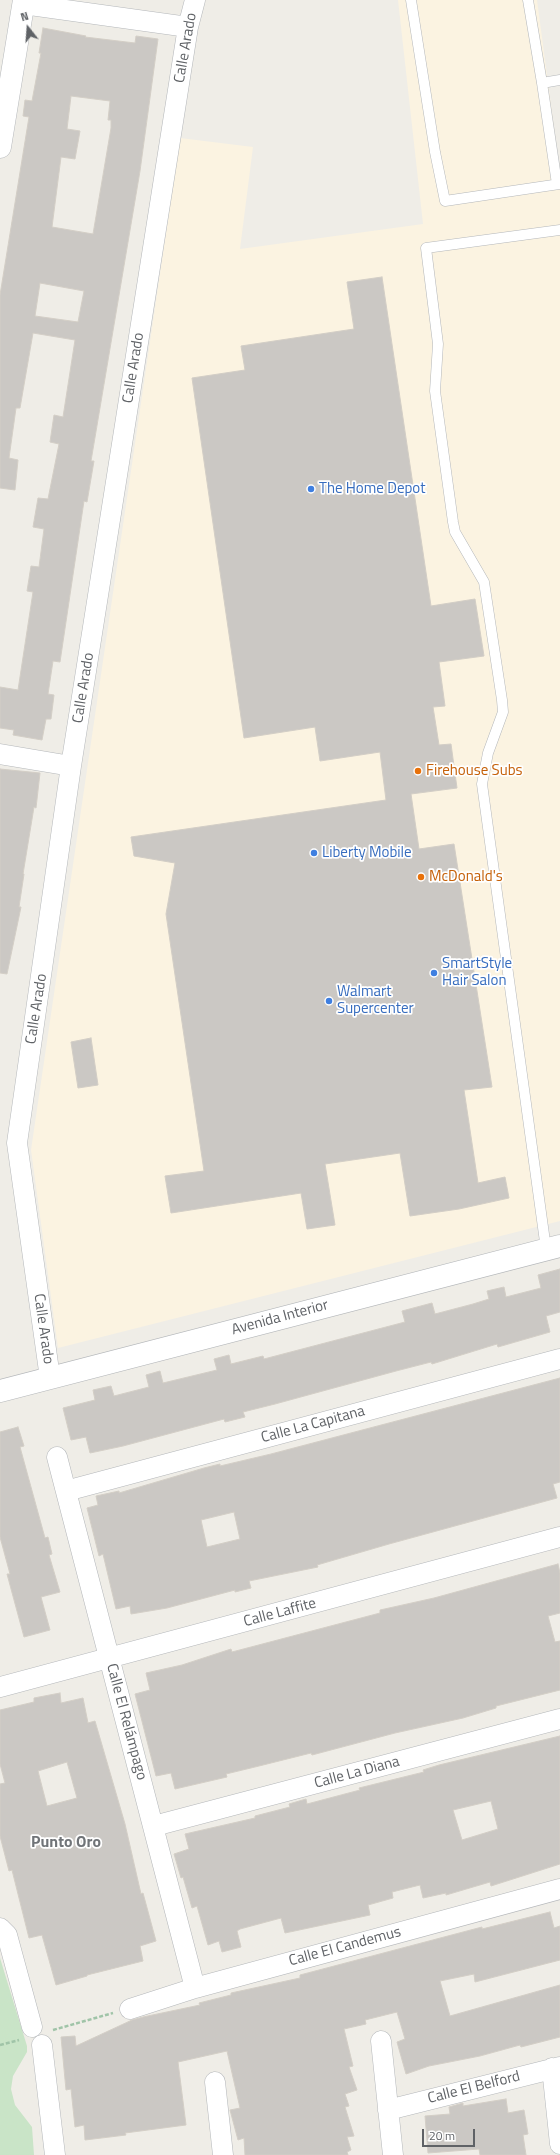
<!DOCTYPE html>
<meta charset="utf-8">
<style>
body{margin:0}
#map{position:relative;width:560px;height:2155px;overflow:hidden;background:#efede7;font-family:"Titillium Web",sans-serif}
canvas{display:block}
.north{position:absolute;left:8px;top:8px;width:40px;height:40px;-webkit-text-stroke:3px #fff;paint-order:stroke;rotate:343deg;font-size:11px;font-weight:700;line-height:16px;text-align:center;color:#5f6266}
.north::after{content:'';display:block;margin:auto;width:14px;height:18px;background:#5f6266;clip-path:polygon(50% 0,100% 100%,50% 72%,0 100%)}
.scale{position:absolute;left:422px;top:2129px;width:53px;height:18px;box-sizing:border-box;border:2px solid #5f6266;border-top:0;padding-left:5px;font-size:12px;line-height:14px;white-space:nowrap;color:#5f6266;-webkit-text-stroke:3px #fff;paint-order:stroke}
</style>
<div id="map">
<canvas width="560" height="2155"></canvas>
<div class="north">N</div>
<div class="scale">20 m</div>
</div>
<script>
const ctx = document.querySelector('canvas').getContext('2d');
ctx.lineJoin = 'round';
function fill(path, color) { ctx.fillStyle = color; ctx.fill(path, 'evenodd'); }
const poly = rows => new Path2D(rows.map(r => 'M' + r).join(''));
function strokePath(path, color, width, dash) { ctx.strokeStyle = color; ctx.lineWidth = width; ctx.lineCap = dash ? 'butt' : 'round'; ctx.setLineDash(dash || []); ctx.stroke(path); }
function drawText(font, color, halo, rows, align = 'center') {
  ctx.font = font + ' "Titillium Web",sans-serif'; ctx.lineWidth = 3.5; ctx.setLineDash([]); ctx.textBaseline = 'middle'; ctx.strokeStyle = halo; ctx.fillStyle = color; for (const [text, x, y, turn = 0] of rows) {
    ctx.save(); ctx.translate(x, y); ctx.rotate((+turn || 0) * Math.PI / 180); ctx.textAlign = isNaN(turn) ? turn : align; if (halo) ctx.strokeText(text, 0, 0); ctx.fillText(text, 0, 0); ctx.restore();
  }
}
const commercial = poly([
 [398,0,537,0,560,172,560,1221,58,1348,31,1150,180,138,253,147,240,249,423,224]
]);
const green = poly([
 [0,1958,27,2046,27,2052,13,2076,11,2089,15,2105,32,2127,34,2155,0,2155]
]);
const building = poly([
 [43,28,86,36,85,37,135,43,136,36,158,39,140,171,91,461,94,461,87,502,84,501,60,662,53,661,48,694,54,695,51,719,46,719,42,740,13,735,14,730,0,728,0,687,18,690,33,592,27,591,31,566,39,567,44,529,33,527,38,498,48,499,59,444,50,442,54,415,63,417,75,340,33,333,20,408,16,408,9,458,18,460,15,490,0,488,0,295,29,117,23,116,25,100,32,101,41,53,39,53,43,28],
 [71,96,110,101,108,120,111,120,111,128,93,234,52,227,61,157,75,159,80,131,67,129,71,96],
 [40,283,84,291,78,322,35,316,40,283],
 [382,277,431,606,475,599,484,656,439,662,445,706,433,707,439,745,451,744,457,788,411,794,419,849,454,844,492,1087,464,1090,478,1183,505,1177,509,1198,459,1209,410,1216,400,1153,325,1164,335,1225,307,1229,301,1193,171,1213,165,1176,204,1171,166,914,175,863,134,856,131,837,386,800,380,752,320,761,315,727,244,738,192,378,245,370,241,346,354,329,347,282,382,277],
 [0,769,40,773,36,808,34,807,23,874,24,874,19,907,21,907,7,974,0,973,0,769],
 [91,1038,98,1085,78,1088,71,1042,91,1038],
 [560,1269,560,1312,546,1316,550,1332,498,1347,497,1344,432,1364,431,1362,396,1371,275,1404,243,1412,245,1417,225,1422,224,1419,123,1446,90,1453,86,1437,71,1440,63,1408,95,1400,93,1390,111,1386,114,1396,149,1387,146,1375,160,1371,163,1383,217,1370,214,1359,229,1355,231,1364,263,1356,264,1359,405,1322,402,1311,432,1303,435,1314,473,1304,489,1299,487,1291,504,1287,506,1297,541,1288,538,1275,560,1269],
 [560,1378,560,1482,553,1484,557,1498,389,1544,317,1565,318,1567,249,1581,251,1588,235,1592,235,1590,167,1608,131,1614,130,1606,116,1609,103,1554,99,1556,87,1508,98,1505,96,1496,119,1491,119,1493,204,1468,220,1464,220,1466,271,1454,560,1378],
 [234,1512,240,1539,207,1547,201,1520,234,1512],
 [18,1427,24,1446,20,1447,45,1538,48,1537,52,1554,49,1555,60,1592,41,1597,50,1630,24,1637,7,1574,10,1574,0,1537,0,1432,18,1427],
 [558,1564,560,1573,560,1613,548,1616,555,1642,560,1641,560,1690,496,1706,496,1708,463,1718,395,1733,312,1755,311,1753,259,1766,226,1774,227,1777,175,1789,171,1773,156,1776,135,1694,150,1690,146,1673,182,1665,231,1649,232,1652,380,1613,380,1610,434,1598,558,1564],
 [60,1693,61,1703,83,1698,88,1723,95,1721,125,1824,141,1894,143,1893,156,1941,140,1946,143,1961,87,1975,87,1976,56,1985,42,1935,29,1938,12,1870,9,1871,0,1836,0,1784,5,1783,0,1764,0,1710,34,1702,34,1698,60,1693],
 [67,1762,77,1798,47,1806,38,1771,67,1762],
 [560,1736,560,1864,491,1886,490,1882,446,1895,446,1893,423,1898,420,1885,392,1892,393,1898,368,1905,370,1915,285,1933,281,1918,240,1929,237,1931,241,1947,222,1952,219,1941,208,1945,197,1906,192,1908,183,1877,181,1878,174,1854,189,1849,185,1834,255,1818,255,1816,290,1807,289,1804,306,1799,307,1804,360,1790,359,1788,424,1772,423,1770,439,1765,560,1736],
 [491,1801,498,1829,462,1840,453,1810,491,1801],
 [550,1912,554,1928,560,1926,560,1960,475,1982,474,1974,440,1981,450,2016,560,1985,560,2037,521,2047,520,2045,480,2056,429,2066,406,2074,397,2042,405,2039,397,2012,365,2020,366,2024,344,2029,353,2066,349,2067,357,2090,345,2094,349,2106,345,2107,354,2136,347,2137,351,2150,347,2152,348,2155,245,2155,244,2138,238,2140,230,2110,240,2108,227,2051,178,2062,186,2125,125,2133,126,2135,85,2140,84,2125,75,2127,71,2089,66,2090,61,2037,75,2036,76,2046,132,2020,143,2017,200,2005,199,2003,231,1995,231,1993,300,1978,300,1975,482,1927,482,1929,550,1912],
 [506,2099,508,2113,524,2110,528,2134,523,2135,526,2155,480,2155,479,2149,428,2153,425,2116,450,2114,449,2107,463,2103,463,2106,506,2099]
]);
const path = poly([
 [53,2030,113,2013],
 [0,2045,19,2040]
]);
const service = poly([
 [411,0,435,152,445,201,560,184],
 [528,0,542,83,560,80],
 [542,83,557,184],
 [546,1249,482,784,488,753,503,712,502,700,484,582,455,532,453,522,435,391,438,344,426,248,560,230]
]);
const minor = poly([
 [23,4,188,27],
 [0,754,71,766],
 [50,1378,17,1143,71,766,188,27,195,0],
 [57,1457,195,1988],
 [66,1491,560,1359],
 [0,1687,560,1537],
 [154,1826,560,1719],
 [0,1928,7,1935,32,2027],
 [130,2009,195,1988,560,1889],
 [381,2041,393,2155],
 [42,2045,55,2155],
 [552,2068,560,2144],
 [215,2082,223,2155],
 [388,2110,560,2067]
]);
const tertiary = poly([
 [0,147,24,0],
 [0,1391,560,1246]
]);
const markers = [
 [311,489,4,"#3f7fe0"],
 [418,771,4,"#e8710a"],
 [314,853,4,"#3f7fe0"],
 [421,877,4,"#e8710a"],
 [434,973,4,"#3f7fe0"],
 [329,1001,4,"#3f7fe0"]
];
const streetNames = [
 ["Calle Arado",186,48,-80],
 ["Calle Arado",134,368,-81],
 ["Calle Arado",84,688,-81],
 ["Calle Arado",37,1009,-81],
 ["Avenida Interior",280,1318,-15],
 ["Calle Arado",43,1329,82],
 ["Calle La Capitana",313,1425,-15],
 ["Calle Laffite",280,1613,-15],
 ["Calle El Relámpago",126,1722,75],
 ["Calle La Diana",357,1773,-15],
 ["Calle El Candemus",345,1947,-15],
 ["Calle El Belford",474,2088,-14]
];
const shopNames = [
 ["The Home Depot",319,489],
 ["Liberty Mobile",322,853],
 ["SmartStyle",442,964],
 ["Hair Salon",442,981],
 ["Walmart",337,992],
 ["Supercenter",337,1009]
];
const foodNames = [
 ["Firehouse Subs",426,771],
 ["McDonald's",429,877]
];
const neighbourhoodNames = [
 ["Punto Oro",66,1843]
];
fill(commercial, '#fbf3e1');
fill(green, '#c9e4c7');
fill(building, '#cbc8c4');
strokePath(building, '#d3cec6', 1);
strokePath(service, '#b4b7ba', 11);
strokePath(minor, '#b4b7ba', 21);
strokePath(tertiary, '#b4b7ba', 23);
strokePath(path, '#a0c4a8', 2.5, [4, 2]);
strokePath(service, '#fff', 10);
strokePath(minor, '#fff', 20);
strokePath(tertiary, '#fff', 22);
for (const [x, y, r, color] of markers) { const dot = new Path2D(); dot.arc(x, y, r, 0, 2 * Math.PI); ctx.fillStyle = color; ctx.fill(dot); strokePath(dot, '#fff', 1.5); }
drawText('15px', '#5f6266', '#fff', streetNames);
drawText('15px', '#366cbe', '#fff', shopNames, 'left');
drawText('15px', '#c56008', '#fff', foodNames, 'left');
drawText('bold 16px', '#707478', '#fff', neighbourhoodNames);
</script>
